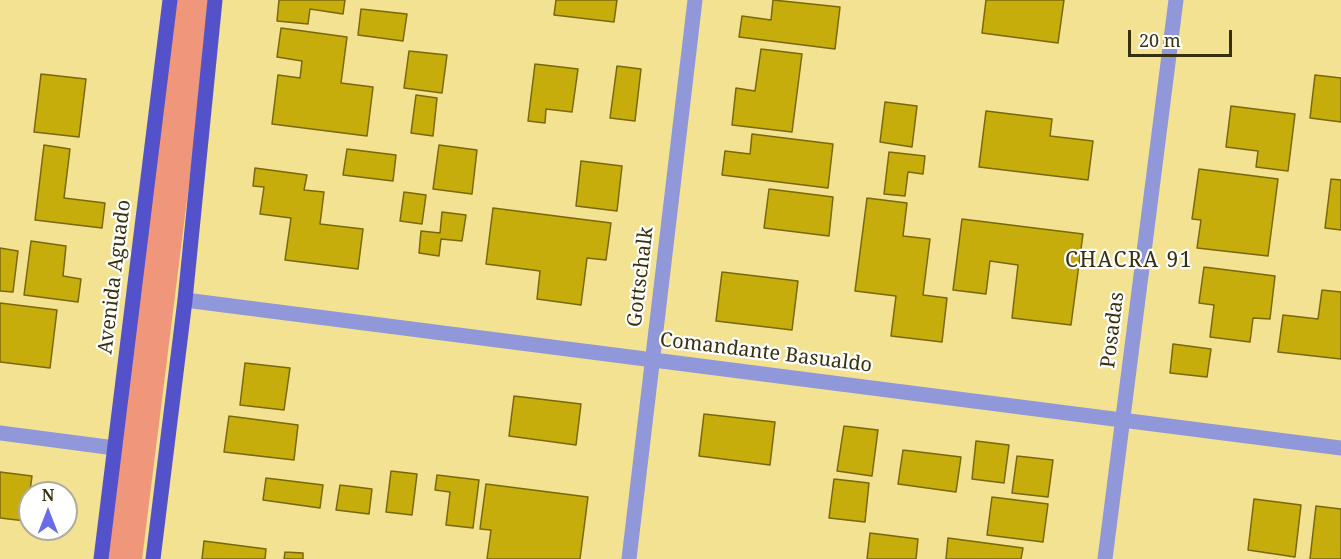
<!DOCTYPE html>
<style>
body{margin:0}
#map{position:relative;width:1341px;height:559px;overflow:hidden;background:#f3e291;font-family:"Noto Serif",serif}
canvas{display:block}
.north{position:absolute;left:18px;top:481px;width:60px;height:60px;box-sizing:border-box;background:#fff;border:2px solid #afac9f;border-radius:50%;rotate:0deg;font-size:16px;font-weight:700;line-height:24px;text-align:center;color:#37300e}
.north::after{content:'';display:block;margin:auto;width:21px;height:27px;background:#696de7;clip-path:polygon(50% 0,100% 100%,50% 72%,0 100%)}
.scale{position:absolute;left:1128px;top:30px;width:104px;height:27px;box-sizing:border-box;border:3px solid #37300e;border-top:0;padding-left:8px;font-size:18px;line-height:21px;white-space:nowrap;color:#37300e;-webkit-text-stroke:4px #fff;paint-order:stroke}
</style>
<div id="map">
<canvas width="1341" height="559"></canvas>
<div class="north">N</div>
<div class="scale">20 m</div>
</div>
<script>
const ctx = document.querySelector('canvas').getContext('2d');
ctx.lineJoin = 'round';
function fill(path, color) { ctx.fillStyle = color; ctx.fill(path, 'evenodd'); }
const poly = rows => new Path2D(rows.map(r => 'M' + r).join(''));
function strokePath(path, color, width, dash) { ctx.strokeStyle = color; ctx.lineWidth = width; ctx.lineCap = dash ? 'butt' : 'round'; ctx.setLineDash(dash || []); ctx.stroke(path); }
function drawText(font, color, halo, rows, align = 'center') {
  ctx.font = font + ' "Noto Serif",serif'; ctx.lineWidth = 4.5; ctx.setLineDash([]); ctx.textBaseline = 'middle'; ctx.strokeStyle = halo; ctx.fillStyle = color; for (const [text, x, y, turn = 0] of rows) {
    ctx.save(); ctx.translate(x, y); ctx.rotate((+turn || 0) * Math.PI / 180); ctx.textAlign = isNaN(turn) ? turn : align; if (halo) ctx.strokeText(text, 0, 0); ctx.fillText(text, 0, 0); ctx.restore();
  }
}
const green = poly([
 [173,0,212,0,142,559,104,559]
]);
const building = poly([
 [279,0,345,0,343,14,310,9,308,24,277,21,279,0],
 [556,0,617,0,614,22,554,15,556,0],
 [773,0,840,7,835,49,739,37,742,16,771,20,773,0],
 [986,0,1064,0,1058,43,982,33,986,0],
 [361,9,407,14,403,41,358,35,361,9],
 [281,28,347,37,341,83,373,87,367,136,272,124,278,75,300,78,302,61,277,57,281,28],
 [761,49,802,54,792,132,732,125,736,88,755,91,761,49],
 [409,51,447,55,442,93,404,88,409,51],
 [535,64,578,69,572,112,546,109,545,123,528,121,535,64],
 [617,66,641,69,635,121,610,118,617,66],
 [41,74,86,79,79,137,34,132,41,74],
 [1315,75,1341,78,1341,122,1310,118,1315,75],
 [416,95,437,98,433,136,411,133,416,95],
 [885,102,917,106,912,147,880,142,885,102],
 [1231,106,1295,114,1288,171,1256,167,1258,151,1226,147,1231,106],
 [986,111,1052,119,1050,136,1093,141,1088,180,979,167,986,111],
 [752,134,833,144,828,188,722,175,725,151,750,154,752,134],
 [44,145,70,149,64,198,105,203,102,228,35,220,44,145],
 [439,145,477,150,472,194,433,189,439,145],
 [347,149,396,155,393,181,343,175,347,149],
 [889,152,925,156,923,174,908,172,905,196,884,194,889,152],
 [581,161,622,166,617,211,576,206,581,161],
 [255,168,307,175,304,190,324,192,320,224,363,229,358,269,285,260,291,218,260,214,264,187,253,186,255,168],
 [1199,169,1278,179,1268,256,1197,248,1201,220,1192,219,1199,169],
 [1331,179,1341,180,1341,230,1325,228,1331,179],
 [769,189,833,197,829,236,764,228,769,189],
 [404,192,426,195,422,224,400,221,404,192],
 [867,198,907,203,903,236,930,239,923,295,947,298,942,342,891,336,896,296,855,291,867,198],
 [493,208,611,223,606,260,587,258,581,305,537,299,540,271,486,264,493,208],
 [442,212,466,215,462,241,441,239,439,256,419,253,421,231,440,233,442,212],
 [962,219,1083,234,1071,325,1012,318,1018,265,990,261,986,294,953,290,962,219],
 [31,241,66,246,63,276,81,279,78,302,24,295,31,241],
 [0,248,18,251,13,292,0,291,0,248],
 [1204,267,1275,276,1270,319,1253,318,1250,342,1210,337,1214,305,1199,303,1204,267],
 [722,272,798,281,792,330,716,321,722,272],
 [1322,290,1341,292,1341,359,1278,352,1283,315,1318,319,1322,290],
 [0,303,57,310,50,368,0,362,0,303],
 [1173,344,1211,349,1207,377,1170,373,1173,344],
 [245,363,290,368,284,410,240,405,245,363],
 [514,396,581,404,576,445,509,436,514,396],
 [704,414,775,422,770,465,699,456,704,414],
 [229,416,298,425,294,460,224,452,229,416],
 [844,426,878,430,872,476,837,471,844,426],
 [976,441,1009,445,1004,483,972,479,976,441],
 [903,450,961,457,956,492,898,484,903,450],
 [1017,456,1053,460,1048,497,1012,493,1017,456],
 [391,471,417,474,412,515,386,512,391,471],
 [0,472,32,476,26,521,0,518,0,472],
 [437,475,479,480,473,528,446,525,450,492,435,490,437,475],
 [266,478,323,485,320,508,263,500,266,478],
 [834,479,869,483,865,522,829,518,834,479],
 [486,484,588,497,580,559,487,559,491,530,480,529,486,484],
 [340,485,372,489,369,514,336,510,340,485],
 [992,497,1048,504,1043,542,987,535,992,497],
 [1254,499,1301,505,1295,557,1248,550,1254,499],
 [1316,506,1341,509,1341,559,1310,559,1316,506],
 [870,533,918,539,916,559,867,559,870,533],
 [948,538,1023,548,1021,559,946,559,948,538],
 [204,541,266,549,265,559,202,559,204,541],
 [285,552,303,553,303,559,284,559,285,552]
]);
const minor = poly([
 [185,300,1341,448],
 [0,433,115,448],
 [629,559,695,0],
 [1105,559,1176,0]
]);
const major = poly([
 [101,559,170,0],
 [153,559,185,300,215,0]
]);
const streetNames = [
 ["Avenida Aguado",115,277,-83],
 ["Gottschalk",641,277,-83],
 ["Posadas",1113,330,-83],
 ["Comandante Basualdo",766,353,7]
];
const neighbourhoodNames = [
 ["CHACRA 91",1129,261]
];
fill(green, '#f0967a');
fill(building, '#c7ad0c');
strokePath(building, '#78680c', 1.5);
strokePath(minor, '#9098d9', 15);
strokePath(major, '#5352ca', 15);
drawText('20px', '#37300e', '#fff', streetNames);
ctx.letterSpacing = '1.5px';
drawText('21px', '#37300e', '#fff', neighbourhoodNames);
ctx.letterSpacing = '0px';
</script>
